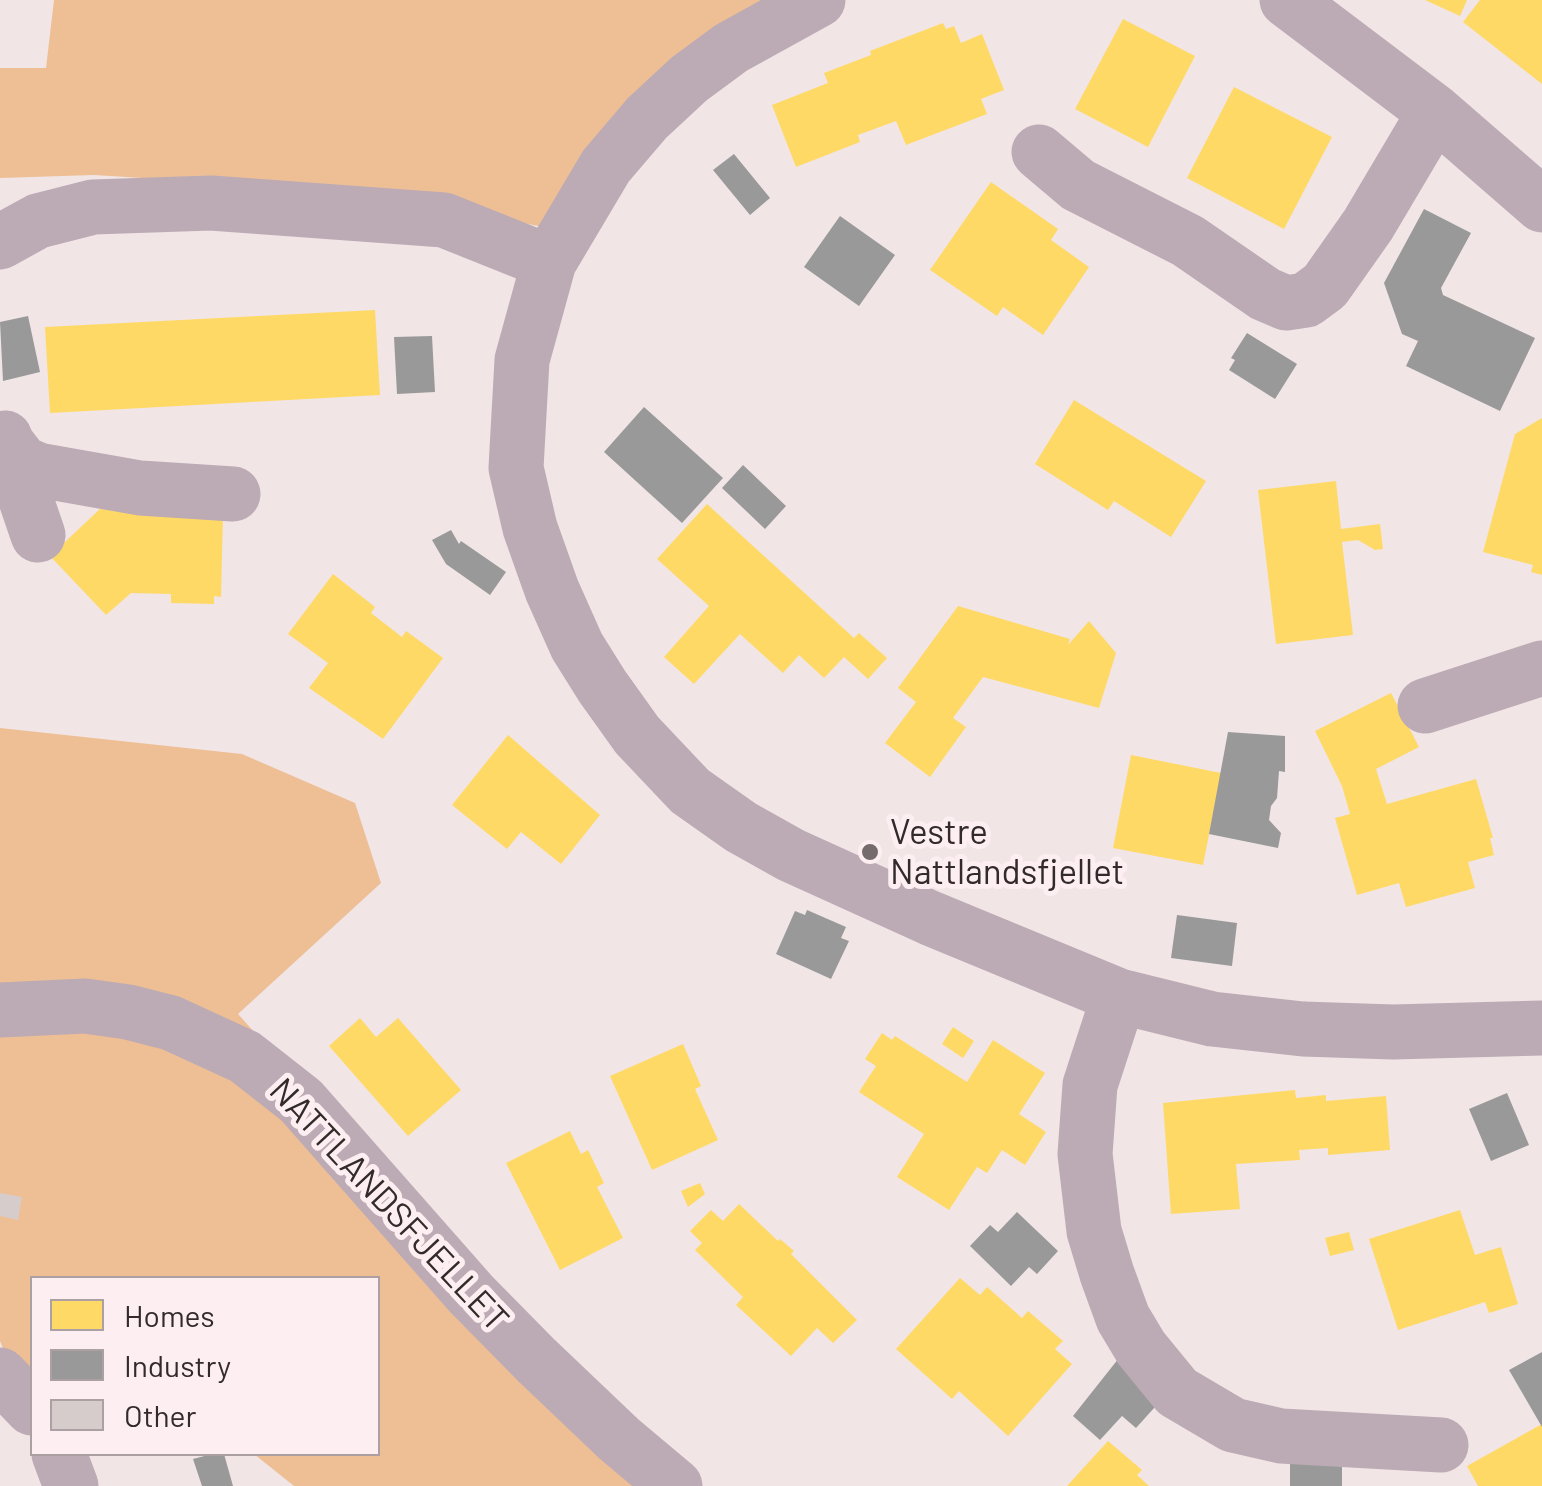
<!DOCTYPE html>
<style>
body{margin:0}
#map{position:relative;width:1542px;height:1486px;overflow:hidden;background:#f1e5e6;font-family:Barlow,sans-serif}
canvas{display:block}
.legend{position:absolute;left:30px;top:1276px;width:350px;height:180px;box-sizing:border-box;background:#fdeff1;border:2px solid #aca0a2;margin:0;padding:12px 18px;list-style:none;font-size:30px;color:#332a2b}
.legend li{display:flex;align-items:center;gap:20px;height:50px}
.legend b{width:50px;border:2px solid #aca0a2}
</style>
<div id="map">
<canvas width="1542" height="1486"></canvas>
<ul class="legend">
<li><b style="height:28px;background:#ffd966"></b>Homes</li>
<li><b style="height:28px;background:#999"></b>Industry</li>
<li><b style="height:28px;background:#d6cccb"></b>Other</li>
</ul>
</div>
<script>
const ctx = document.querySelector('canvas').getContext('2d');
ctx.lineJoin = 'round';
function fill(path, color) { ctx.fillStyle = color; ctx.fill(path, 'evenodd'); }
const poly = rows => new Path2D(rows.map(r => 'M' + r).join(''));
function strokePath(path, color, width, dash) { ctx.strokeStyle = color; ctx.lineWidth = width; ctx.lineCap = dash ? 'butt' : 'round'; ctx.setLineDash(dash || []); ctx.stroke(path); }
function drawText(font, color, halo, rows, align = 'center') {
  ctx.font = font + ' Barlow,sans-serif'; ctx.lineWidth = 10; ctx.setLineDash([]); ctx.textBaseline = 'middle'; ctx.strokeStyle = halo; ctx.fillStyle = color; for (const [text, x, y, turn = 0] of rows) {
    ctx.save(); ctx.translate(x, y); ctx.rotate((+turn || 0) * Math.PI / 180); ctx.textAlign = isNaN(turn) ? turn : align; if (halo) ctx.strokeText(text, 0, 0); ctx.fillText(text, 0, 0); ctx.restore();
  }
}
const forest = poly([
 [54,0,791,0,554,229,455,210,206,182,94,175,0,178,0,68,46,68],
 [0,728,242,754,355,803,381,883,238,1014,514,1321,697,1486,294,1486,254,1454,378,1454,378,1278,32,1278,32,1394,17,1382,0,1341]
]);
const homes = poly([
 [1425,0,1467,0,1460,16],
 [1480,0,1542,0,1542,84,1463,22],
 [1123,19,1195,56,1148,147,1075,109],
 [943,23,946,29,954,26,961,43,982,34,1004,90,981,99,987,114,906,145,896,121,858,135,860,142,796,167,772,105,828,83,824,73,871,55,870,51],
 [1234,87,1332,137,1284,229,1187,178],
 [991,182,1058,229,1051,240,1089,267,1043,335,1003,307,997,316,930,270],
 [375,310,380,395,50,413,45,327],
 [1074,400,1206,481,1171,537,1114,501,1108,510,1035,464],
 [1542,418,1542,575,1531,572,1533,565,1483,552,1515,434],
 [1336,481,1341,529,1380,524,1383,549,1375,550,1358,540,1342,542,1353,635,1276,644,1258,490],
 [707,504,854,638,859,633,887,658,868,679,844,657,824,678,799,655,783,673,740,634,694,684,664,657,709,606,657,559],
 [100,509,223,514,221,597,214,596,214,604,171,603,171,594,131,593,106,615,50,556],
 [333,574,375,607,371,613,402,637,406,631,443,658,383,739,309,688,328,663,288,634],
 [958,606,1070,639,1068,645,1089,621,1116,653,1099,708,983,677,953,718,966,727,930,777,885,743,916,702,898,688],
 [1391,693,1419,747,1376,769,1387,804,1476,779,1493,838,1490,838,1494,855,1468,862,1475,888,1406,907,1399,883,1357,895,1335,818,1350,814,1342,786,1315,731],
 [508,735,600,815,561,864,521,832,507,849,452,805],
 [1131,755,1221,773,1203,865,1113,848],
 [360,1018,376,1037,398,1018,461,1090,408,1136,329,1046],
 [953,1027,974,1041,963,1058,942,1044],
 [882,1033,892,1040,895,1036,967,1082,993,1040,1045,1073,1019,1114,1046,1132,1025,1165,1002,1150,987,1173,977,1167,949,1210,897,1177,924,1134,859,1092,876,1066,865,1059],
 [683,1044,701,1086,695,1089,718,1140,652,1170,610,1076],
 [1295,1090,1296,1098,1326,1095,1326,1101,1386,1096,1390,1150,1328,1155,1328,1148,1299,1150,1300,1160,1236,1164,1240,1209,1171,1214,1163,1103],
 [570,1131,581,1154,588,1150,604,1183,597,1187,623,1238,560,1270,506,1163],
 [700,1183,705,1194,688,1207,681,1191],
 [739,1204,778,1241,780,1239,794,1251,791,1254,857,1320,833,1343,817,1328,791,1356,736,1305,743,1297,695,1250,702,1243,690,1231,711,1210,723,1221],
 [1460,1210,1475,1255,1501,1247,1518,1304,1489,1313,1485,1302,1398,1330,1369,1239],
 [1349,1232,1354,1250,1330,1256,1325,1238],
 [960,1278,980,1295,987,1287,1022,1318,1028,1311,1063,1341,1055,1349,1072,1364,1008,1436,959,1391,952,1399,896,1349],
 [1542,1424,1542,1486,1478,1486,1467,1466],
 [1108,1441,1142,1470,1137,1475,1149,1486,1067,1486]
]);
const industry = poly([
 [734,154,770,198,750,215,713,170],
 [1424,209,1471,233,1441,288,1443,295,1535,338,1500,411,1406,366,1418,341,1402,334,1384,283],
 [840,216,895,255,859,306,804,267],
 [28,316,40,372,3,381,0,322],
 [1247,333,1297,364,1275,399,1229,370,1235,360,1231,358],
 [432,336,435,392,397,394,394,337],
 [644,407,723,478,682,523,604,452],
 [743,465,786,506,765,529,722,488],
 [451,530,459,544,461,541,506,572,490,595,446,564,432,540],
 [1228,732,1285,736,1285,772,1279,771,1277,798,1271,806,1269,820,1281,833,1278,848,1209,834],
 [807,910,846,927,841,938,849,941,831,979,776,954,795,911,805,915],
 [1177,915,1237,923,1232,966,1171,958],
 [1507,1093,1529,1145,1491,1161,1469,1109],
 [1017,1212,1058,1251,1037,1274,1029,1267,1011,1286,970,1246,990,1225,998,1232],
 [1542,1352,1542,1427,1509,1370],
 [1119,1358,1164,1397,1136,1428,1122,1416,1100,1440,1073,1416],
 [1290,1451,1342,1451,1342,1486,1290,1486],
 [212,1454,224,1454,233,1486,202,1486,193,1459]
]);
const building = poly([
 [0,1193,22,1197,18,1220,0,1216]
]);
const minor = poly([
 [818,0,731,48,689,79,647,118,606,166,549,262,522,360,516,468,530,528,552,590,577,646,602,686,637,735,690,791,741,827,791,855,930,918,1119,996,1212,1019,1303,1029,1393,1032,1542,1028],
 [1287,0,1435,112,1542,205],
 [1039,152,1078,185,1188,241,1265,294,1286,303,1306,300,1325,286,1368,225,1435,112],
 [0,242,38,221,93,207,211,203,444,220,549,262],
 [5,438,38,535],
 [8,445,22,463,38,470,140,488,233,494],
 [1425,706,1542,668],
 [1119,996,1090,1085,1085,1154,1094,1231,1107,1274,1123,1318,1141,1348,1177,1392,1233,1425,1281,1436,1441,1445],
 [0,1010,85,1006,128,1012,171,1023,245,1057,301,1101,471,1294,536,1360,619,1439,675,1486],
 [0,1375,32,1408],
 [59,1454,71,1486]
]);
const markers = [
 [870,852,10,"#766b6c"]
];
const poiNames = [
 ["Vestre",890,832],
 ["Nattlandsfjellet",890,872]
];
const streetNames = [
 ["NATTLANDSFJELLET",389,1205,47]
];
fill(forest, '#eebf95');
fill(homes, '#ffd966');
fill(industry, '#999');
fill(building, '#d6cccb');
strokePath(minor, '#bcaab5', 55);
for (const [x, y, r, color] of markers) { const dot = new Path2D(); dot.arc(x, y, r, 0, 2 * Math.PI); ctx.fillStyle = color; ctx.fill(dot); strokePath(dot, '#fdeff1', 4); }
drawText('35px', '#332a2b', '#fdeff1', poiNames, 'left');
drawText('35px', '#332a2b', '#fdeff1', streetNames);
</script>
